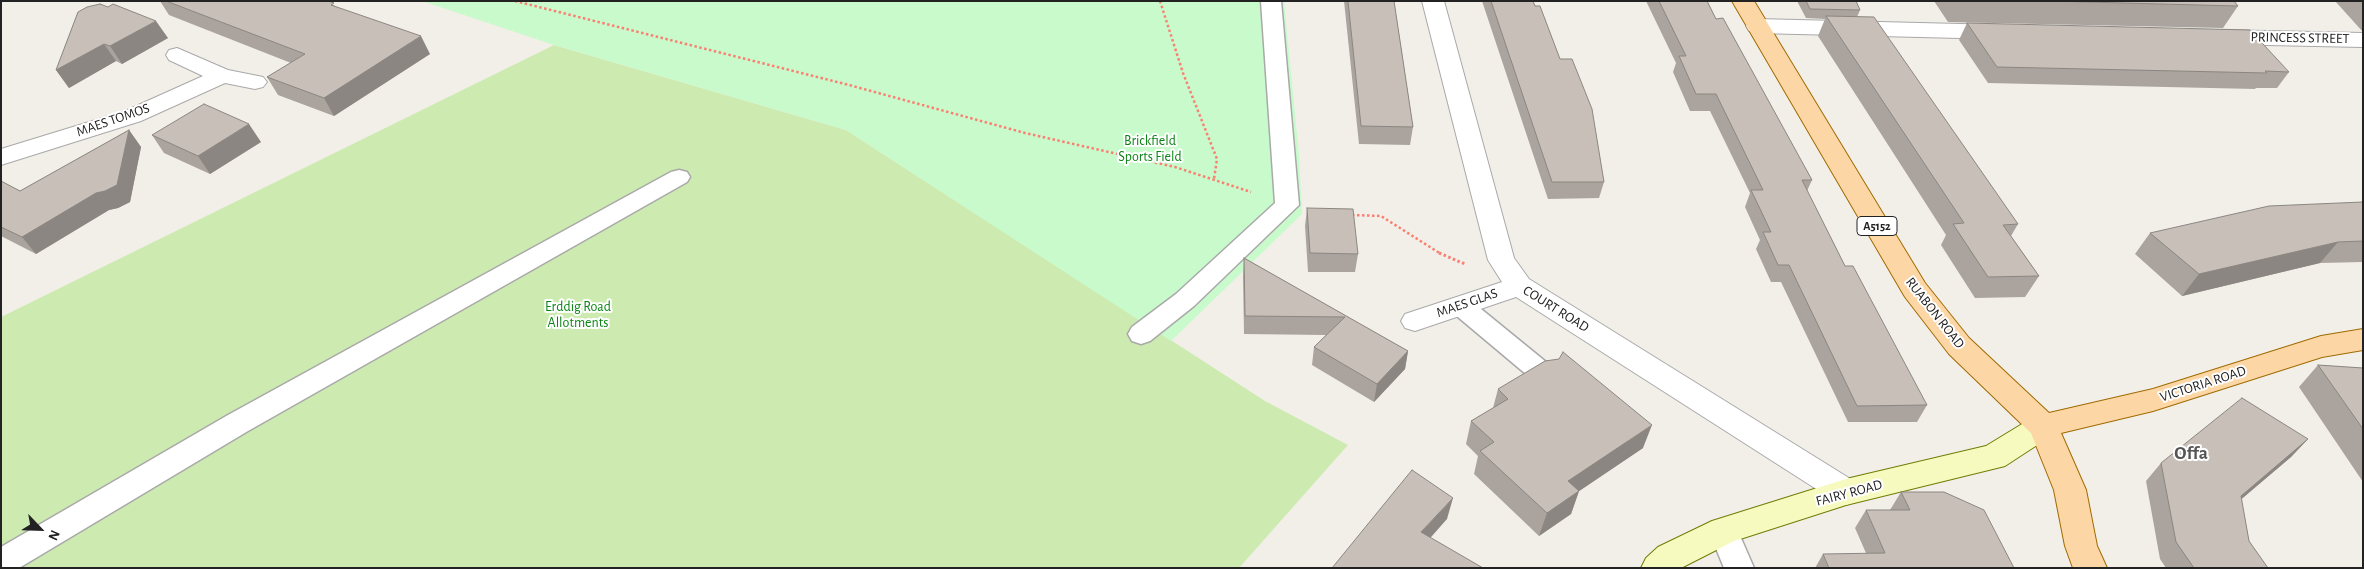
<!DOCTYPE html>
<style>
body{margin:0}
#map{position:relative;width:2364px;height:569px;overflow:hidden;background:#f2efe9;font-family:"Alegreya Sans",sans-serif}
canvas{display:block}
.frame{position:absolute;inset:0;border:2px solid #222;pointer-events:none}
.north{position:absolute;left:15px;top:504px;width:50px;height:50px;-webkit-text-stroke:4px #fff;paint-order:stroke;rotate:114deg;font-size:14px;font-weight:700;line-height:20px;text-align:center;color:#222}
.north::after{content:'';display:block;margin:auto;width:18px;height:22px;background:#222;clip-path:polygon(50% 0,100% 100%,50% 72%,0 100%)}
</style>
<div id="map">
<canvas width="2364" height="569"></canvas>
<div class="frame"></div>
<div class="north">N</div>
</div>
<script>
const ctx = document.querySelector('canvas').getContext('2d');
ctx.lineJoin = 'round';
function fill(path, color) { ctx.fillStyle = color; ctx.fill(path, 'evenodd'); }
const poly = rows => new Path2D(rows.map(r => 'M' + r).join(''));
function strokePath(path, color, width, dash) { ctx.strokeStyle = color; ctx.lineWidth = width; ctx.lineCap = dash ? 'butt' : 'round'; ctx.setLineDash(dash || []); ctx.stroke(path); }
function drawText(font, color, halo, rows, align = 'center') {
  ctx.font = font + ' "Alegreya Sans",sans-serif'; ctx.lineWidth = 4; ctx.setLineDash([]); ctx.textBaseline = 'middle'; ctx.strokeStyle = halo; ctx.fillStyle = color; for (const [text, x, y, turn = 0] of rows) {
    ctx.save(); ctx.translate(x, y); ctx.rotate((+turn || 0) * Math.PI / 180); ctx.textAlign = isNaN(turn) ? turn : align; if (halo) ctx.strokeText(text, 0, 0); ctx.fillText(text, 0, 0); ctx.restore();
  }
}
const grass = poly([
 [554,45,846,130,1265,401,1348,445,1239,568,1,568,1,317]
]);
const park = poly([
 [422,1,1284,1,1299,155,1302,214,1171,341,846,130,554,45]
]);
const pathFar1 = poly([
 [515,1,849,85,1025,133,1175,167,1251,192],
 [1160,1,1183,73,1217,159,1214,179],
 [1352,215,1381,216,1441,254]
]);
const path = poly([
 [1439,253,1465,264]
]);
const service = poly([
 [1261,1,1281,1,1299,205,1194,306,1150,341,1141,344,1132,341,1128,334,1132,327,1176,294,1275,203,1261,1],
 [679,170,687,172,690,177,687,182,248,431,19,568,1,568,1,547,228,415,671,172,679,170],
 [1461,297,1470,300,1551,366,1555,373,1551,380,1542,383,1533,380,1452,312,1448,306,1452,300,1461,297],
 [1724,519,1734,522,1754,568,1724,568,1709,531,1714,522,1724,519]
]);
const minor = poly([
 [1422,1,1444,1,1514,258,1529,279,1857,483,1862,492,1857,501,1846,505,1835,501,1516,297,1415,331,1405,328,1401,321,1405,314,1502,282,1488,260,1422,1],
 [1757,19,2001,25,2009,27,2012,32,2009,37,2001,39,1757,33,1749,31,1746,26,1749,21,1757,19],
 [2219,30,2363,33,2363,47,2219,44,2211,42,2208,37,2211,32,2219,30],
 [177,48,228,70,263,77,267,82,263,87,255,89,225,83,141,121,1,165,1,149,125,111,203,76,169,60,166,55,169,50,177,48]
]);
const secondary = poly([
 [2043,414,2054,418,2058,426,2054,434,2005,466,1846,505,1734,541,1681,568,1641,568,1646,558,1658,547,1712,521,1846,479,1986,446,2032,418,2043,414]
]);
const primary = poly([
 [1732,1,1754,1,1925,283,1969,338,2049,413,2153,389,2321,336,2363,329,2363,350,2322,357,2153,411,2061,433,2086,490,2097,546,2107,568,2073,568,2065,546,2054,490,2031,433,1949,354,1905,297,1732,1]
]);
const wall = poly([
 [160,1,328,1,335,6,430,54,334,116,278,95,267,77,291,63,169,15],
 [1344,1,1394,1,1413,127,1410,145,1359,144],
 [1482,1,1533,1,1604,182,1599,198,1548,199],
 [1646,1,1707,1,1716,19,1812,180,1807,191,1845,266,1927,405,1917,422,1848,422,1781,282,1771,282,1756,249,1760,240,1745,207,1750,193,1710,111,1690,111,1673,72,1676,63],
 [1797,1,1856,1,1860,10,1857,17,2018,224,2011,236,2039,276,2025,297,1975,298,1941,245,1946,235,1818,36,1825,19,1806,18],
 [1934,1,2234,1,2238,6,2223,28,1948,22],
 [2335,1,2363,1,2363,32],
 [78,12,168,38,122,64,116,61,69,88,56,70],
 [1967,23,2289,72,2277,88,2256,88,2255,89,1988,83,1959,40],
 [129,130,141,147,130,202,118,208,109,210,36,254,1,236,1,181,20,191],
 [152,135,261,142,210,174,164,153],
 [2363,202,2363,262,2320,263,2182,296,2135,254,2150,233],
 [1307,208,1358,254,1355,272,1308,272,1305,226],
 [1244,258,1408,351,1405,369,1374,402,1312,365,1314,347,1326,335,1244,334,1243,276],
 [2318,365,2363,368,2363,482,2299,387],
 [1498,389,1643,448,1579,491,1571,514,1539,536,1474,474,1478,456,1466,444,1471,421,1493,408],
 [2308,439,2291,457,2241,499,2249,541,2268,568,2166,568,2160,559,2146,481,2161,463],
 [1901,492,2014,568,1866,553,1855,528,1866,510,1890,510],
 [1823,554,1829,568,1815,568]
]);
const shadedWall = poly([
 [156,21,168,38,122,64,110,46],
 [421,36,430,54,334,116,324,98],
 [104,44,116,61,69,88,56,70],
 [249,124,261,142,210,174,198,156],
 [129,130,141,147,130,202,118,208,109,210,36,254,22,237],
 [2338,242,2320,263,2182,296,2199,274],
 [1408,351,1405,369,1374,402,1377,384],
 [1652,425,1643,448,1560,504,1568,481],
 [2308,439,2291,457,2224,514,2241,496],
 [1579,491,1571,514,1539,536,1547,513],
 [1453,498,1447,519,1417,553,1421,532]
]);
const building = poly([
 [166,1,328,1,334,3,331,5,421,36,324,98,267,77,305,54,166,1],
 [1348,1,1394,1,1413,127,1361,126,1348,1],
 [1491,1,1533,1,1535,6,1540,6,1560,59,1572,59,1592,109,1604,182,1552,182,1491,1],
 [1659,1,1707,1,1716,19,1723,18,1812,180,1802,180,1845,266,1853,266,1927,405,1857,406,1789,265,1778,265,1763,232,1771,232,1751,190,1763,190,1716,94,1696,94,1679,56,1686,56,1659,1],
 [1806,1,1856,1,1860,10,1810,9,1806,1],
 [2047,1,2234,1,2238,6,2047,1],
 [100,4,108,7,113,4,156,21,110,46,104,44,56,70,78,12,87,7,100,4],
 [1826,16,1874,17,2018,224,2003,225,2039,276,1988,277,1953,224,1964,223,1826,16],
 [1967,23,2250,30,2289,72,2265,71,2267,73,1997,67,1967,23],
 [204,104,249,124,198,156,152,135,204,104],
 [129,130,117,185,105,191,96,193,22,237,1,227,1,181,20,191,129,130],
 [2363,202,2363,241,2338,242,2199,274,2150,233,2269,206,2363,202],
 [1307,208,1353,209,1358,254,1310,253,1307,208],
 [1244,258,1408,351,1377,384,1314,347,1345,317,1245,316,1244,258],
 [1563,352,1652,425,1568,481,1579,491,1547,513,1480,451,1494,442,1471,421,1508,399,1498,389,1545,361,1559,359,1563,352],
 [2318,365,2363,368,2363,429,2318,365],
 [2242,398,2308,439,2241,496,2249,541,2268,568,2194,568,2176,542,2161,463,2242,398],
 [1412,470,1453,498,1421,532,1483,568,1332,568,1412,470],
 [1901,492,1944,492,1984,510,2014,568,1829,568,1823,554,1885,553,1866,510,1910,510,1901,492]
]);
const shields = [
 [1877,226,40]
];
const shieldNames = [
 ["A5152",1877,226]
];
const streetNames = [
 ["PRINCESS STREET",2300,38,1],
 ["MAES TOMOS",113,120,-19],
 ["MAES GLAS",1467,303,-19],
 ["COURT ROAD",1556,309,32],
 ["RUABON ROAD",1935,313,52],
 ["VICTORIA ROAD",2203,384,-18],
 ["FAIRY ROAD",1849,493,-15]
];
const parkNames = [
 ["Brickfield",1150,141],
 ["Sports Field",1150,157],
 ["Erddig Road",578,307],
 ["Allotments",578,323]
];
const districtNames = [
 ["Offa",2191,453]
];
fill(grass, '#cdebb0');
fill(park, '#c8facc');
strokePath(service, '#a9a9a9', 3);
strokePath(minor, '#a9a9a9', 2);
strokePath(secondary, '#707d05', 2);
strokePath(primary, '#a06b00', 2);
strokePath(pathFar1, '#fa8072', 2.5, [2.5, 2.5]);
strokePath(path, '#fa8072', 3, [2.5, 2.5]);
fill(service, '#fff');
fill(minor, '#fff');
fill(secondary, '#f7fabf');
fill(primary, '#fcd6a4');
fill(wall, '#aba49e');
fill(shadedWall, '#8b8681');
fill(building, '#c7bfb8');
strokePath(building, '#8b8681', 1);
for (const [x, y, w] of shields) { const box = new Path2D(); box.roundRect(x - w / 2, y - 9.5, w, 19, 4); ctx.fillStyle = '#fff'; ctx.fill(box); strokePath(box, '#222', 1); }
drawText('bold 12px', '#222', null, shieldNames);
drawText('14px', '#222', '#fff', streetNames);
drawText('14px', '#0c8416', '#fff', parkNames);
drawText('bold 19px', '#555', '#fff', districtNames);
</script>
